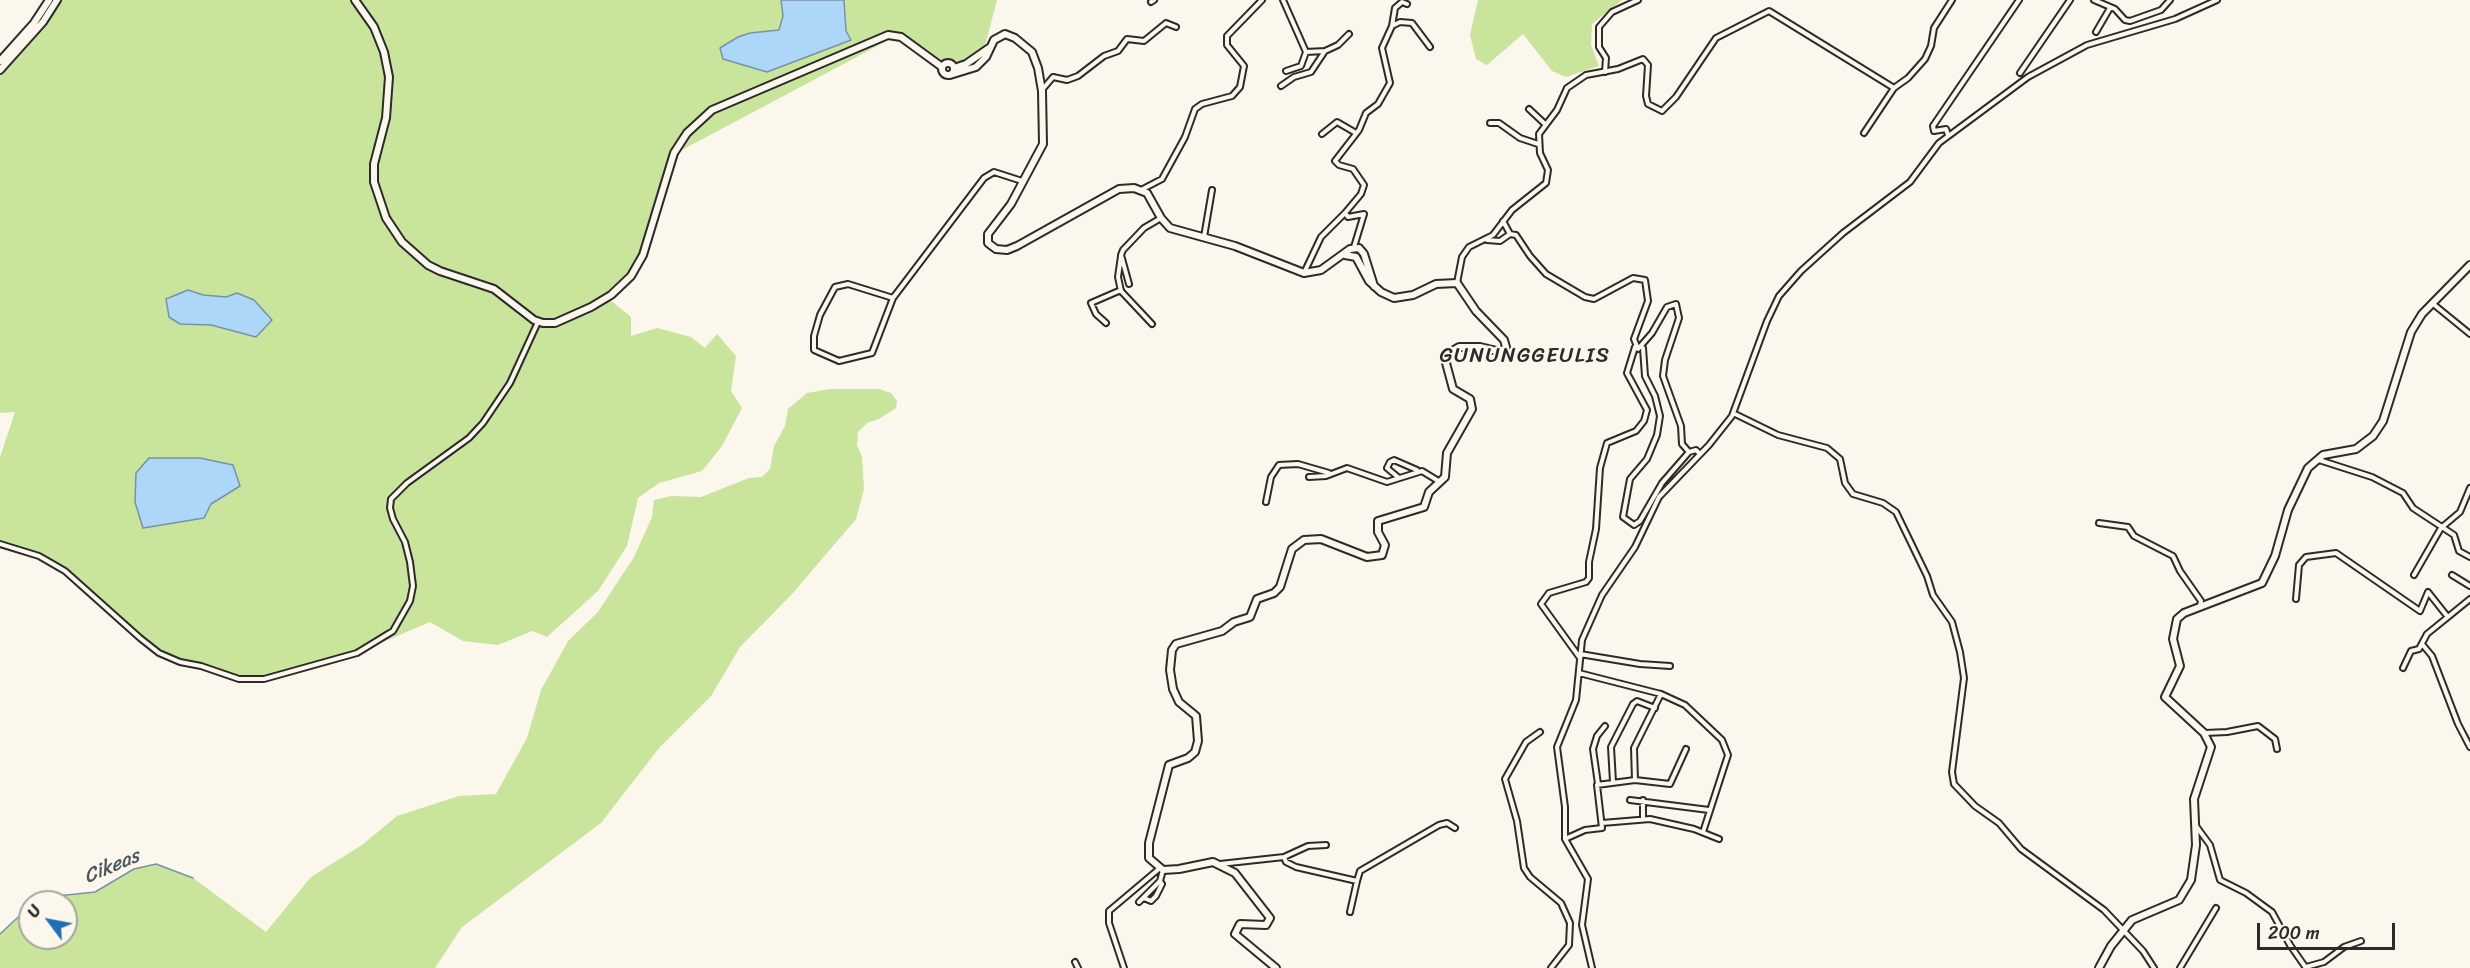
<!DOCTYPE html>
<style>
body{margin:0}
#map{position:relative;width:2470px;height:968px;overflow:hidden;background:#fbf7ec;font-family:Sriracha,sans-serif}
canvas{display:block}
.north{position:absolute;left:18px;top:890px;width:60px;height:60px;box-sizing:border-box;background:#fbf7ec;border:2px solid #a8a59f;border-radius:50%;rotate:302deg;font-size:16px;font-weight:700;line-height:24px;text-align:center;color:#2b2b2b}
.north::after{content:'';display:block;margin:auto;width:21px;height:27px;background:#1f6fb2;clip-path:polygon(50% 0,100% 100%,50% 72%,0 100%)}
.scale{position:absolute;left:2257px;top:923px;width:138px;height:27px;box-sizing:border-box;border:3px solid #2b2b2b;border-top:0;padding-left:8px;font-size:18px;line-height:21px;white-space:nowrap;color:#2b2b2b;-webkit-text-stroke:4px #fbf7ec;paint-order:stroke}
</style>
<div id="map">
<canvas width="2470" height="968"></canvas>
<div class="north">U</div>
<div class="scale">200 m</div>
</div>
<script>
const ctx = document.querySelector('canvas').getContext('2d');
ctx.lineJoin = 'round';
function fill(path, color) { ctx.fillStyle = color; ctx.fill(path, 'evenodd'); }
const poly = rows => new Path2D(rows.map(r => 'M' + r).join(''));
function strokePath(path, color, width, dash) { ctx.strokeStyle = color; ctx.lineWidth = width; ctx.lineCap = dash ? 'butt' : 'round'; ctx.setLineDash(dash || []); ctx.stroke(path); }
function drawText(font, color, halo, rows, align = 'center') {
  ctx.font = font + ' Sriracha,sans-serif'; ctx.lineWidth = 4.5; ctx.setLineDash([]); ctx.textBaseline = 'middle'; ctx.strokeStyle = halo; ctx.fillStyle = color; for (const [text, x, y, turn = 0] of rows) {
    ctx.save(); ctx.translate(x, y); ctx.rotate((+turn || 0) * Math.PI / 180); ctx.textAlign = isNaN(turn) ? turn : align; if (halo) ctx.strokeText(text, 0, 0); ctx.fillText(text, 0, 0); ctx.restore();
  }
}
const green = poly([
 [49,0,997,0,982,57,968,68,940,63,898,35,680,151,635,278,609,299,631,317,631,336,657,328,691,337,705,348,717,334,736,356,731,391,742,408,722,446,702,471,659,483,638,498,627,546,598,591,547,637,532,631,498,645,463,641,430,622,357,653,264,679,239,679,201,666,180,662,159,653,80,582,39,556,0,544,0,457,15,412,0,413,0,61],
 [1478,0,1622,0,1592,24,1591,45,1599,66,1566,77,1552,71,1523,34,1487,65,1476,59,1470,35],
 [830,389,879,389,891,393,897,401,896,408,879,419,867,423,858,432,857,445,862,457,864,489,856,519,793,593,740,647,711,696,659,748,601,823,462,927,435,968,0,968,0,934,30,906,30,938,66,938,66,902,40,902,57,896,95,892,134,869,156,864,193,878,266,932,311,877,362,845,397,816,459,796,496,794,527,738,541,690,568,641,598,612,634,557,652,517,654,500,671,496,701,497,749,478,762,477,770,469,774,446,785,426,788,409,807,393]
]);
const water = poly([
 [781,0,844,0,846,31,851,40,767,72,723,59,720,48,738,37,750,33,779,30,783,16,781,0],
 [188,290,203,295,226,297,237,293,254,300,272,320,256,337,211,325,180,324,169,317,166,299,188,290],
 [149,458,200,458,233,465,240,486,211,504,204,518,143,528,135,502,136,473,149,458]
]);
const stream = poly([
 [40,902,57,896,95,892,134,869,156,864,193,878],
 [0,934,30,906]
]);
const street = poly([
 [1283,0,1306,52,1301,66,1286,71],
 [2094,0,2115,9,2125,20,2130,21,2161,10,2170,0],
 [1151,2,1154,0],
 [1392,26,1400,22,1412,23,1430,47],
 [2096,32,2110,8],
 [1306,52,1325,51,1338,45,1349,34],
 [1605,72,1606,58,1599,47,1599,27,1612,12,1638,0],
 [2020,73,2070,0],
 [1281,86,1294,77,1311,72,1325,51],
 [1894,88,1908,78,1925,59,1931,46,1934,28,1952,0],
 [1042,90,1053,77,1067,80,1078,76,1104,56,1118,51,1127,39,1144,41,1166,23,1176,27],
 [1529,109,1545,124],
 [1490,123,1499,123,1520,138,1538,144],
 [1322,134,1337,122,1356,133],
 [1948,135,1946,129,1934,131,1933,126,2019,0],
 [1141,190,1162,179,1185,137,1195,109,1202,104,1232,96,1240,87,1244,66,1227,45,1227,36,1262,0],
 [1510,234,1516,235,1530,256,1546,274,1585,297,1594,299,1633,278,1645,280,1648,301,1634,339,1638,349,1652,333,1667,307,1676,304,1679,318,1665,360,1663,376,1681,426,1682,444,1689,452],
 [1204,237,1212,190],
 [1487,240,1500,241,1510,234,1503,221],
 [1354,247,1364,214,1348,217,1345,213,1361,194,1364,185,1353,169,1339,165,1335,161,1359,130,1366,113,1378,104,1390,83,1382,48,1392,26,1395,8,1402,2,1407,4],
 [1121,256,1118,277,1121,291,1152,324],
 [1304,273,1321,237,1345,213],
 [1457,283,1462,257,1469,247,1493,235,1512,210,1546,183,1548,170,1540,153,1539,134,1557,110,1567,88,1586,75,1618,69,1643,59,1648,65,1646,96,1648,104,1662,111,1676,97,1716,38,1769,11,1894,88,1864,133],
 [1129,284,1121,255,1123,250,1144,228,1161,218],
 [893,298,848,284,835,287,820,315,814,336,814,350,839,361,872,353,893,298,984,178,994,172,1022,181],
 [2432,303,2470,334],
 [1106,323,1096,314,1091,303,1121,290],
 [1643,348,1645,376,1655,396,1660,416,1657,435,1647,459,1630,479,1623,517,1634,525,1640,521,1662,483,1689,452,1696,450,1700,454],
 [1733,413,1778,435,1827,448,1840,459,1845,483,1853,494,1883,503,1896,512,1927,576,1933,595,1952,622,1960,652,1964,678,1952,772,1954,784,1975,806,1999,823,2021,849,2104,910,2143,951,2154,968],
 [2319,460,2372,477,2403,493,2413,508,2454,535,2459,551,2470,557],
 [1309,477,1326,476,1347,468,1387,482,1422,471,1440,482],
 [1399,478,1387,468,1390,462,1394,460,1417,470],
 [1266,502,1271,477,1279,465,1298,464,1329,473],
 [2099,523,2128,527,2134,536,2173,556,2180,571,2201,601,2200,606],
 [0,544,39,556,65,571,140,638,159,653,180,662,201,666,239,679,264,679,357,653,393,631,410,601,413,586,410,562,405,542,393,519,390,508,391,499,407,483,469,438,483,423,510,383,538,322],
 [2414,575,2441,528,2460,512,2470,488],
 [2452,575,2470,586],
 [2296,599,2299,565,2306,557,2336,553,2420,611,2428,592,2447,616],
 [2422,644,2432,656,2458,724,2470,747],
 [1580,654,1640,664,1670,666],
 [1580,658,1541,604,1549,593,1586,582,1589,578,1589,562,1596,529,1600,468,1607,443,1636,431,1644,421,1647,410,1627,373,1635,347],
 [2403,668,2411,651,2419,649,2427,634,2470,599],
 [1579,673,1661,694,1685,705,1722,740,1728,755,1703,832],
 [1540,732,1526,742,1505,779,1517,821,1524,868,1530,877,1561,903,1570,923,1569,945,1551,968],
 [2205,733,2227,732,2258,726,2275,739,2277,749],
 [1635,780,1634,748,1661,694],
 [1613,782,1611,747,1633,704,1637,701,1655,708],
 [1598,784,1593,749,1597,736,1605,726],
 [1630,800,1709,810],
 [1643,819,1643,800],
 [1602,823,1650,819,1694,829,1719,839],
 [2196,826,2210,845,2220,880,2246,893,2272,912,2290,945,2306,968],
 [1565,839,1585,830,1602,828,1597,785,1635,780,1670,784,1686,749],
 [1284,857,1286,862,1296,867,1357,881,1350,912],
 [1220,864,1284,857,1308,846,1326,845],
 [1357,881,1360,871,1439,825,1447,823,1455,828],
 [1144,898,1151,901,1156,896,1162,884,1160,881],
 [1139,902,1160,881,1163,870],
 [1075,962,1078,968],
 [2306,967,2324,962,2344,947,2361,941],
 [1124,968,1109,923,1109,911,1160,868],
 [1592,968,1582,925,1588,879,1565,839,1565,807,1557,747,1576,700,1582,640,1602,595,1635,547,1659,497,1709,445,1732,416,1767,321,1779,296,1801,271,1843,233,1910,182,1939,143,2028,77,2087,45,2175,19,2217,0],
 [2180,968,2216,908]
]);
const secondary = poly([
 [355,0,374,27,384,52,389,77,386,118,374,164,374,182,386,218,402,242,428,265,440,271,494,289,534,320,543,323,555,323,591,307,611,295,631,276,643,255,674,153,687,133,712,110,888,35,901,37,942,67],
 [0,61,34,23,49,0],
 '942 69a6 6 0 1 1 12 0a6 6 0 1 1-12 0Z',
 [954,68,966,64,989,48],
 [0,70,43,22,57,0],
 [950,75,976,67,986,57,994,40,1005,34,1015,38,1032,52,1038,68,1042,91,1043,144,1011,204,988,234,988,243,996,249,1007,250,1017,246,1119,189,1134,188,1147,193,1161,218,1170,228,1235,246,1304,273,1321,270,1350,249,1359,248,1364,254,1374,286],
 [1276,968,1235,934,1240,924,1266,925,1270,918,1235,873,1213,862,1179,869,1163,870,1149,858,1149,843,1169,765,1188,758,1195,752,1198,741,1196,716,1179,702,1173,689,1170,670,1172,650,1176,644,1222,631,1234,622,1250,617,1257,599,1274,593,1280,587,1292,549,1304,540,1321,539,1367,557,1382,555,1385,545,1378,532,1378,521,1424,507,1429,492,1445,477,1447,453,1472,409,1470,399,1453,389,1446,363,1447,354,1459,347,1480,347,1501,352,1506,347,1504,340,1476,311,1457,283,1436,284,1413,295,1394,298,1381,292,1369,281,1356,257,1345,255],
 [2099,968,2111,946,2132,920,2179,900,2191,880,2196,845,2194,799,2211,747,2204,733,2165,697,2180,666,2173,639,2177,619,2184,613,2262,583,2275,556,2288,510,2308,468,2323,455,2356,449,2373,436,2383,421,2411,332,2422,314,2470,265]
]);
const waterNames = [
 ["Cikeas",112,867,-23]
];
const quarterNames = [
 ["GUNUNGGEULIS",1525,357]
];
fill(green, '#c9e49b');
fill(water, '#add7f8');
strokePath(water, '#7992a6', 1.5);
strokePath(stream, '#7992a6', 1.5);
strokePath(street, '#2b2b2b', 8);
strokePath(secondary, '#2b2b2b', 10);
strokePath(street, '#fbf7ec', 4);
strokePath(secondary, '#fbf7ec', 6);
drawText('italic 20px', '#4c565e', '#fbf7ec', waterNames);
ctx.letterSpacing = '1.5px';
drawText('21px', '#2b2b2b', '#fbf7ec', quarterNames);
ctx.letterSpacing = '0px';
</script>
